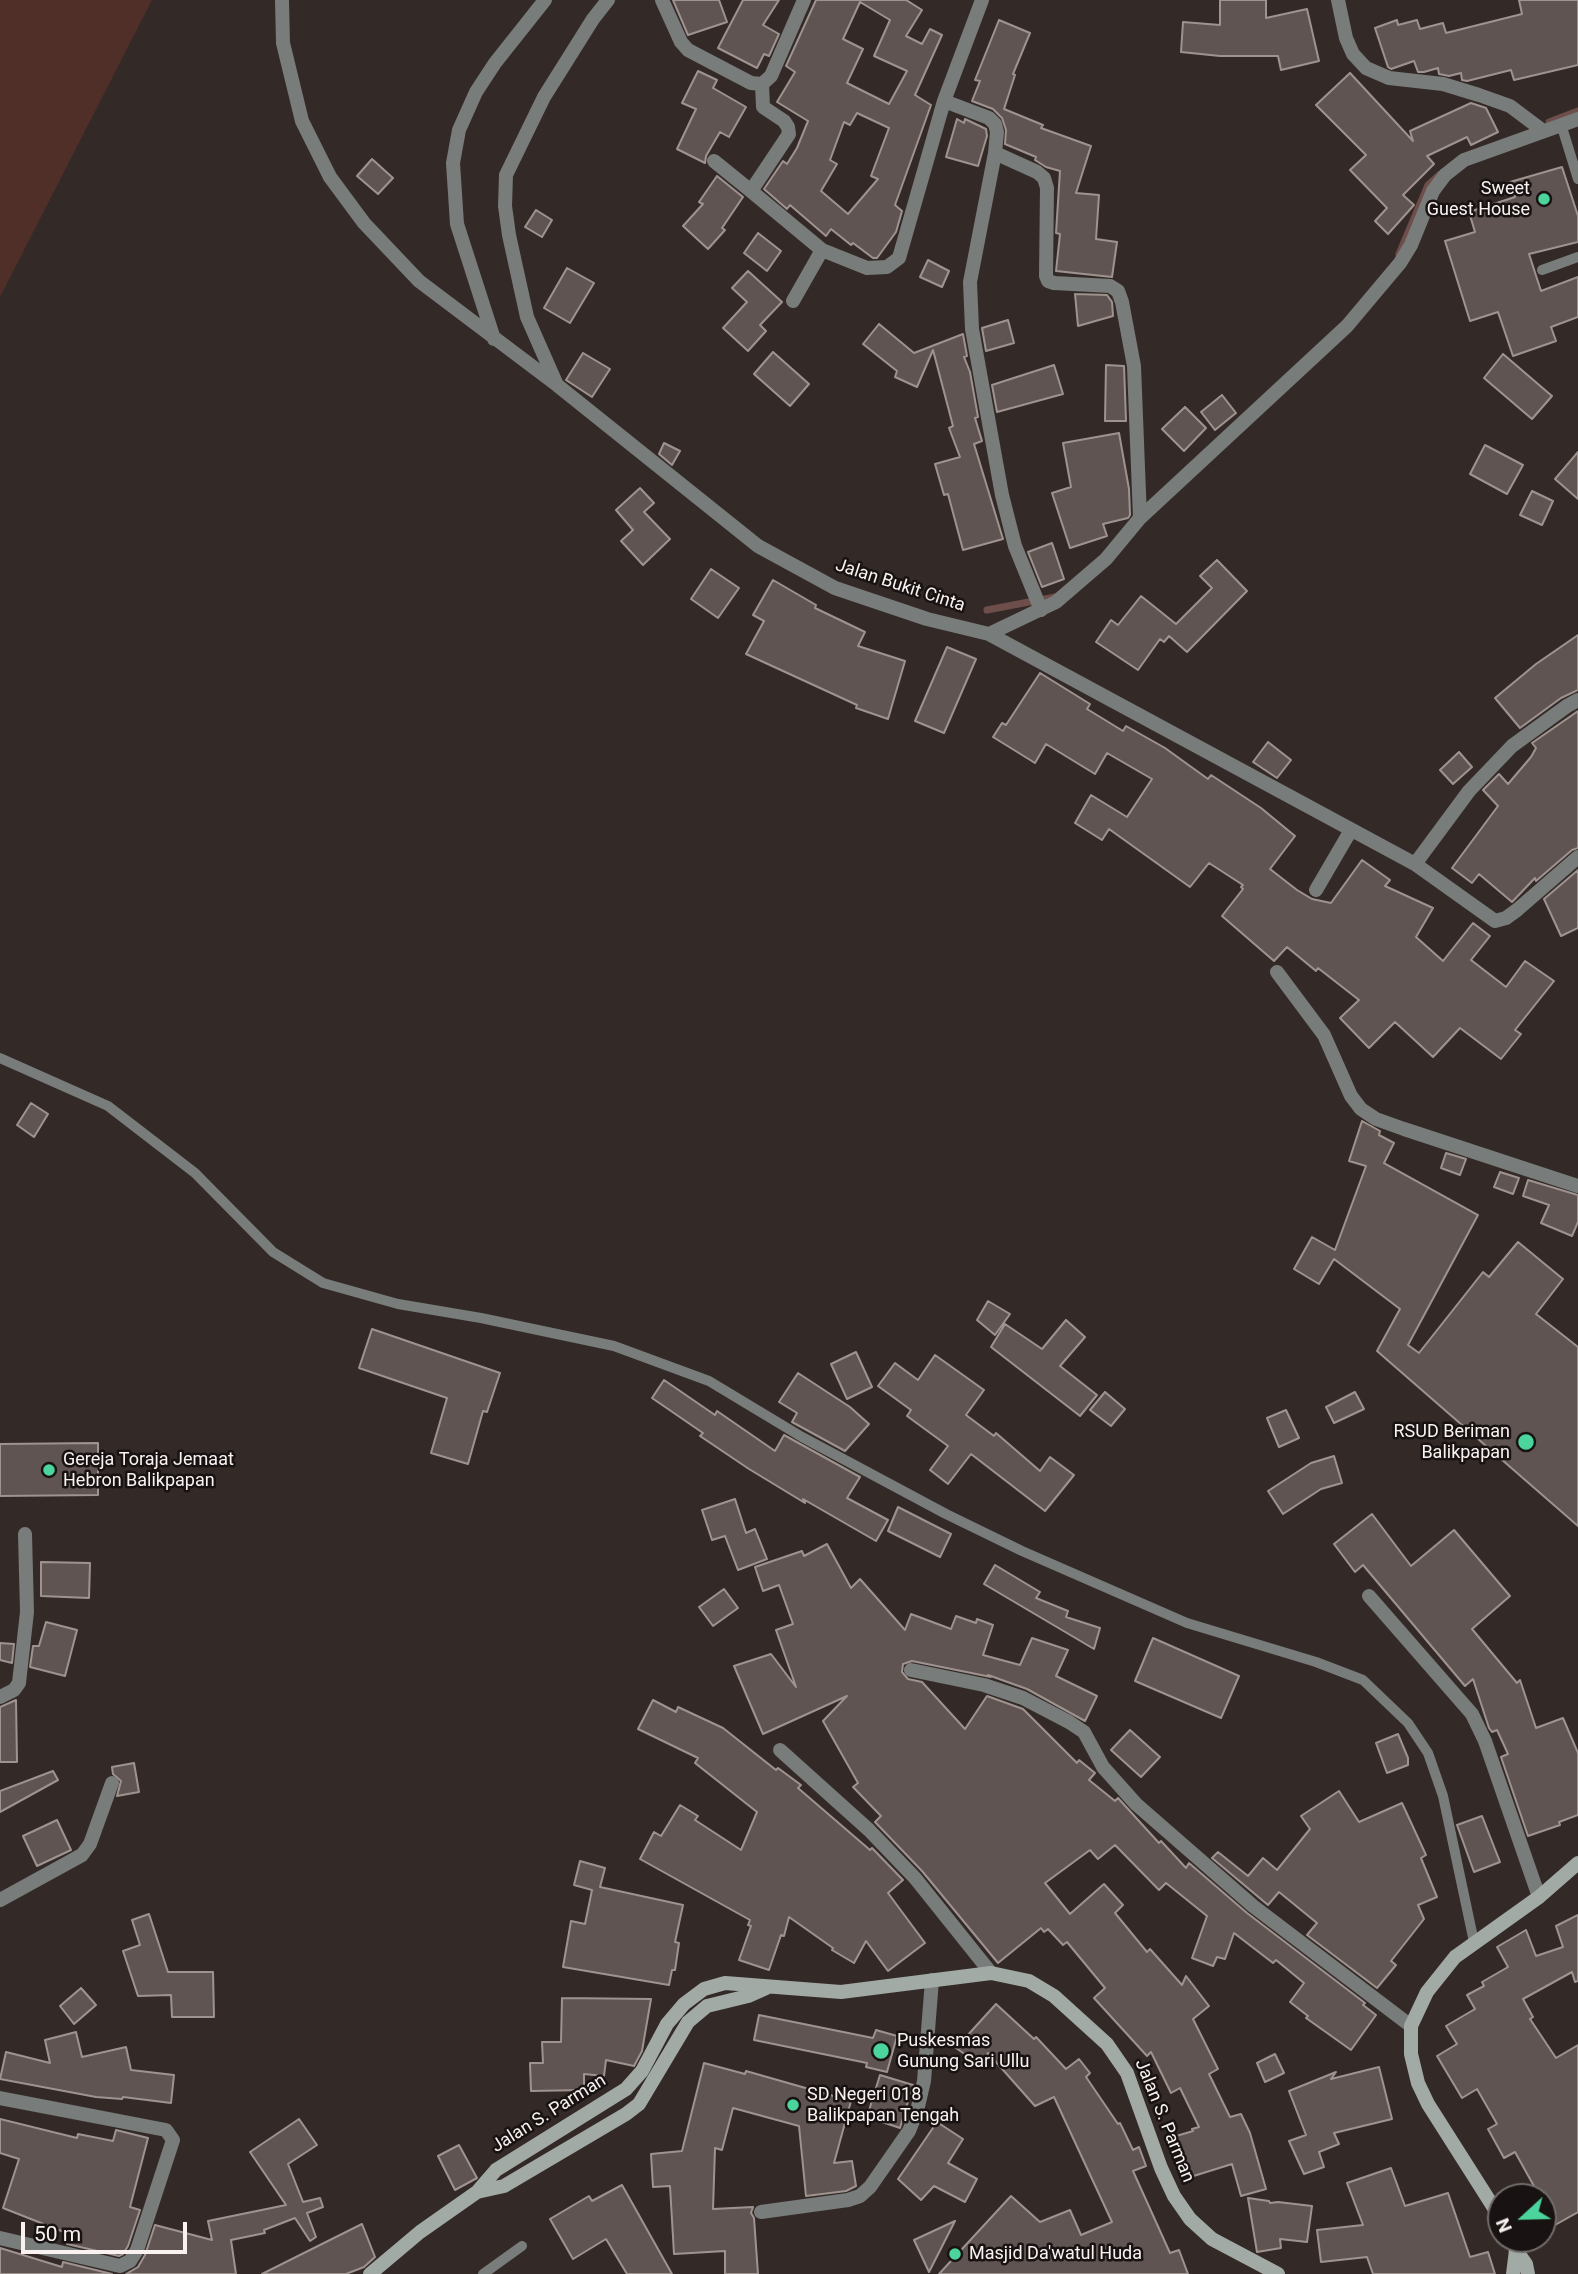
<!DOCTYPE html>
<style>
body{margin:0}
#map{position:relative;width:1578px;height:2274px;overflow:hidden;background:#332a27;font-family:Roboto,sans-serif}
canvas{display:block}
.north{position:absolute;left:1487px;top:2183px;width:70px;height:70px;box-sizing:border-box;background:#181312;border:2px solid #726c6b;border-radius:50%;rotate:248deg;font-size:19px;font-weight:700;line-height:28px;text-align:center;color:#f9f2f1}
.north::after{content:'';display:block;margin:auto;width:24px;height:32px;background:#4bd49b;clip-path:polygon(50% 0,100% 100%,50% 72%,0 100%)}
.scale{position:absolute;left:21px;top:2222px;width:166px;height:32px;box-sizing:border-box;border:4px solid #f9f2f1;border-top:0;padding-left:9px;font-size:21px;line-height:24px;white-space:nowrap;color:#f9f2f1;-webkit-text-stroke:5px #181312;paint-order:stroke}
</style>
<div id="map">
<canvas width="1578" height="2274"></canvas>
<div class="north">N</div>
<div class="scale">50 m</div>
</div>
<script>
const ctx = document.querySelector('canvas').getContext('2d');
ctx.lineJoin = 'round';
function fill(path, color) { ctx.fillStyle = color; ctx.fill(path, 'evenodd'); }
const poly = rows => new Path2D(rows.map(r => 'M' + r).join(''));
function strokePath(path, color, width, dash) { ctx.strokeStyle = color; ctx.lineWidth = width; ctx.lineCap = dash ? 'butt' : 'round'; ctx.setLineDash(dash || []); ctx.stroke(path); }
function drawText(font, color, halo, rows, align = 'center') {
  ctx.font = font + ' Roboto,sans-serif'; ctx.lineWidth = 5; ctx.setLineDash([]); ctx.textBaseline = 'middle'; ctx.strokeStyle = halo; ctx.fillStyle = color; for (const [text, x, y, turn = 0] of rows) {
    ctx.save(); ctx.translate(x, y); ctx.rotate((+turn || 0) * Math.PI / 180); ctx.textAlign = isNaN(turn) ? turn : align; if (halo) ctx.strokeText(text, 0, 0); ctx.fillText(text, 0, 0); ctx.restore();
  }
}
const green = poly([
 [0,0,152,0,0,297]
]);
const stream = poly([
 [1549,122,1578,111],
 [1399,254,1428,185,1439,175],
 [987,610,1055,597]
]);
const building = poly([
 [673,0,719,0,727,22,688,35,673,0],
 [743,0,779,0,763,25,779,34,769,56,764,54,757,68,718,48,743,0],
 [816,0,906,0,922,10,906,36,922,44,930,29,942,35,915,95,931,105,895,205,902,211,896,232,877,258,873,258,853,243,851,245,831,229,826,236,790,205,787,209,764,189,783,161,787,164,797,148,808,121,777,102,795,72,786,66,816,0],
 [860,2,890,20,874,56,907,71,889,104,847,83,863,49,843,39,860,2],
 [857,113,889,128,871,176,878,179,848,214,821,191,837,164,830,160,844,122,850,125,857,113],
 [1220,0,1266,0,1266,18,1307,9,1319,61,1281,70,1278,56,1220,56,1181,52,1183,22,1220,25,1220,0],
 [1519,0,1578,0,1578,65,1514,80,1511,70,1467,81,1462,80,1461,73,1449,76,1439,74,1438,68,1424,72,1418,72,1414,61,1391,69,1388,67,1375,28,1397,20,1398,25,1417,20,1420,29,1443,23,1446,33,1522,14,1519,0],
 [999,20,1030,33,1013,74,1015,75,1004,109,1043,125,1041,128,1091,146,1076,193,1099,195,1096,239,1117,242,1112,277,1056,271,1060,234,1056,233,1060,171,1046,167,1035,160,1036,157,1005,144,1006,130,1002,118,993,109,972,101,980,81,975,80,999,20],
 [698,71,717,80,713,88,746,107,729,137,720,132,706,156,705,163,677,149,696,109,682,103,698,71],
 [1350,73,1413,141,1410,131,1471,103,1486,108,1498,132,1471,145,1467,137,1427,156,1434,164,1403,195,1414,205,1388,234,1375,221,1387,208,1350,170,1366,155,1316,105,1350,73],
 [957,119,964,123,965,119,986,129,987,136,978,166,946,157,957,119],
 [372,159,393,178,378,194,357,176,372,159],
 [1562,167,1578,216,1578,242,1529,254,1541,291,1578,277,1578,317,1551,327,1556,341,1513,356,1498,312,1470,321,1445,241,1475,232,1469,212,1515,197,1510,182,1562,167],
 [717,176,743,197,722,228,725,230,708,249,683,226,703,204,699,202,717,176],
 [536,210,552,220,542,237,525,227,536,210],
 [758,233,781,251,767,271,744,253,758,233],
 [928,260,949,271,942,287,920,277,928,260],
 [567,268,594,283,570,323,544,308,567,268],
 [748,271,782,302,760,325,766,331,748,351,723,328,747,302,732,288,748,271],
 [1075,294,1107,295,1112,302,1113,316,1078,326,1075,294],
 [1008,320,1014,343,986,351,982,328,1008,320],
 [879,324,914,353,963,334,967,356,964,357,970,372,978,417,975,418,982,441,974,444,1003,539,963,550,948,494,944,495,935,464,960,457,949,428,953,426,933,350,917,387,895,377,897,371,863,344,879,324],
 [773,352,809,384,790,406,754,374,773,352],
 [583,353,610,369,592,397,566,380,583,353],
 [1503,354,1552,396,1532,419,1484,378,1503,354],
 [1054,365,1063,394,997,412,992,385,1054,365],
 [1106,365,1124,366,1126,421,1105,421,1106,365],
 [1222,395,1236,413,1215,430,1201,412,1222,395],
 [1185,407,1206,428,1184,451,1162,429,1185,407],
 [1119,433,1129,489,1130,515,1128,518,1103,524,1107,536,1070,548,1052,493,1071,487,1063,443,1119,433],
 [664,443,680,451,672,465,659,454,664,443],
 [1485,445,1523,465,1507,494,1470,474,1485,445],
 [1578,452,1578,499,1555,479,1578,452],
 [640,488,654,503,644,512,670,539,643,565,621,541,633,530,616,510,640,488],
 [1532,491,1553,501,1542,525,1520,515,1532,491],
 [1052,543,1064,579,1042,587,1028,552,1052,543],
 [1217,560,1247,591,1187,652,1169,636,1164,642,1160,639,1138,670,1096,642,1111,620,1118,625,1141,596,1176,624,1212,588,1200,576,1217,560],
 [711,569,739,588,718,618,691,599,711,569],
 [773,580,816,605,815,608,865,632,858,646,905,661,888,719,856,708,857,705,746,654,764,621,753,615,773,580],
 [1578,635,1578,690,1561,698,1520,728,1495,698,1536,664,1578,635],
 [947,647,976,659,944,733,915,721,947,647],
 [1040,673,1090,704,1087,709,1123,731,1126,726,1165,748,1208,779,1211,775,1261,808,1295,836,1270,869,1297,890,1312,899,1331,903,1362,860,1390,880,1385,886,1433,908,1416,937,1443,961,1473,923,1490,936,1471,960,1506,987,1525,961,1554,981,1515,1030,1521,1034,1501,1059,1460,1028,1433,1057,1395,1022,1369,1048,1340,1018,1359,1000,1318,968,1316,971,1287,947,1274,961,1222,916,1243,889,1241,887,1243,885,1209,863,1190,887,1109,829,1102,840,1075,823,1091,795,1127,817,1152,779,1107,753,1095,774,1046,744,1035,763,993,737,1002,723,1006,725,1040,673],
 [1578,711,1578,848,1572,850,1536,881,1535,878,1512,902,1479,874,1472,883,1452,868,1498,806,1483,790,1499,774,1508,784,1531,757,1536,748,1532,743,1578,711],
 [1268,742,1291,760,1277,778,1253,762,1268,742],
 [1459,752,1472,767,1453,784,1440,770,1459,752],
 [1578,870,1578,928,1561,936,1544,899,1578,870],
 [31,1103,48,1114,34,1137,17,1125,31,1103],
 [1362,1121,1380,1131,1379,1135,1394,1143,1384,1163,1478,1215,1408,1345,1419,1353,1483,1272,1489,1277,1518,1242,1563,1279,1536,1314,1578,1347,1578,1526,1377,1351,1400,1309,1334,1259,1319,1284,1294,1269,1312,1237,1335,1250,1366,1166,1349,1161,1362,1121],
 [1446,1153,1466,1159,1460,1175,1441,1168,1446,1153],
 [1500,1172,1519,1178,1513,1194,1494,1187,1500,1172],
 [1528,1180,1578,1195,1578,1222,1572,1236,1541,1223,1549,1205,1523,1196,1528,1180],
 [988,1301,1010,1314,995,1335,977,1320,988,1301],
 [1066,1320,1085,1337,1060,1366,1097,1395,1080,1416,991,1347,1005,1324,1042,1349,1066,1320],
 [372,1329,500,1373,487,1412,483,1411,468,1464,431,1453,447,1398,359,1368,372,1329],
 [856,1352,872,1387,847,1399,831,1364,856,1352],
 [935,1355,984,1390,966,1415,994,1436,996,1433,1040,1471,1050,1457,1074,1475,1045,1511,971,1454,948,1484,930,1470,948,1446,907,1416,911,1410,878,1386,895,1363,918,1380,935,1355],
 [798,1373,850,1407,869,1424,845,1451,792,1422,797,1413,779,1402,798,1373],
 [664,1380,715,1415,717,1411,775,1451,784,1435,860,1477,847,1498,888,1520,876,1541,803,1499,805,1503,749,1469,700,1436,703,1433,652,1398,664,1380],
 [1105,1392,1125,1409,1111,1426,1090,1410,1105,1392],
 [1355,1392,1364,1409,1334,1423,1326,1407,1355,1392],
 [1286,1410,1299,1438,1279,1447,1267,1418,1286,1410],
 [98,1443,98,1495,0,1496,0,1444,98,1443],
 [1334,1456,1342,1483,1321,1489,1283,1514,1268,1491,1311,1463,1334,1456],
 [735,1499,746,1533,755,1529,767,1559,738,1570,725,1536,712,1540,702,1510,735,1499],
 [898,1507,951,1534,940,1557,888,1531,898,1507],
 [1372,1514,1411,1566,1454,1530,1510,1596,1472,1629,1517,1683,1520,1680,1536,1728,1563,1718,1578,1753,1578,1815,1559,1822,1560,1825,1528,1836,1501,1757,1508,1754,1497,1730,1492,1732,1489,1728,1473,1679,1465,1686,1363,1565,1355,1572,1334,1544,1372,1514],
 [827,1544,851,1588,860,1579,905,1630,911,1614,951,1629,956,1616,976,1623,977,1619,993,1625,983,1655,1020,1665,1032,1638,1068,1650,1056,1676,1097,1696,1085,1721,1027,1689,988,1675,991,1677,912,1661,903,1664,902,1672,908,1679,922,1682,965,1729,987,1696,1023,1709,1077,1763,1079,1760,1095,1773,1089,1780,1115,1801,1118,1798,1159,1843,1161,1841,1186,1868,1189,1863,1247,1913,1365,2003,1363,2005,1376,2015,1351,2050,1306,2018,1308,2016,1290,2002,1304,1983,1276,1960,1273,1963,1234,1933,1225,1959,1217,1957,1213,1966,1192,1958,1207,1916,1166,1883,1159,1890,1115,1845,1098,1859,1090,1850,1045,1883,1070,1914,1104,1884,1123,1905,1115,1913,1147,1952,1150,1949,1182,1985,1186,1976,1209,2006,1193,2019,1218,2069,1209,2074,1230,2117,1241,2114,1250,2133,1266,2189,1241,2196,1232,2164,1184,2179,1173,2137,1193,2131,1192,2129,1199,2127,1180,2088,1171,2093,1151,2052,1147,2056,1094,1998,1105,1988,1067,1942,1063,1945,1048,1929,1044,1932,1041,1928,998,1963,922,1871,875,1822,881,1816,853,1787,858,1783,823,1721,847,1696,763,1734,734,1666,771,1654,796,1687,776,1630,793,1624,779,1585,763,1591,755,1567,802,1551,804,1556,827,1544],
 [41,1562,90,1563,89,1598,41,1596,41,1562],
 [995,1565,1040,1592,1036,1598,1068,1611,1066,1617,1100,1628,1094,1649,984,1584,995,1565],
 [724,1589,738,1608,713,1626,699,1607,724,1589],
 [46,1622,77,1630,65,1676,30,1667,33,1646,39,1646,46,1622],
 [1153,1638,1239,1676,1221,1718,1135,1681,1153,1638],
 [0,1643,14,1644,12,1663,0,1660,0,1643],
 [16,1700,17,1762,0,1762,0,1707,16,1700],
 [653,1700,676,1712,678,1707,723,1728,776,1770,778,1768,801,1785,798,1788,870,1850,872,1848,903,1880,888,1893,925,1943,888,1971,866,1941,854,1963,832,1950,833,1948,789,1917,784,1936,781,1935,769,1970,739,1960,751,1926,748,1925,750,1920,640,1859,654,1832,661,1836,680,1805,698,1816,695,1820,741,1850,757,1812,695,1763,698,1758,638,1729,653,1700],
 [1130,1730,1160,1757,1141,1777,1111,1750,1130,1730],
 [1398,1734,1408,1758,1408,1765,1387,1773,1376,1743,1398,1734],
 [134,1763,139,1792,117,1796,121,1781,113,1774,112,1767,134,1763],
 [53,1771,58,1780,0,1812,0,1791,53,1771],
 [1339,1791,1359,1822,1402,1803,1426,1855,1421,1858,1437,1897,1418,1905,1424,1919,1391,1961,1396,1965,1377,1988,1307,1935,1317,1923,1279,1892,1268,1905,1212,1858,1218,1852,1248,1876,1263,1858,1277,1870,1310,1829,1301,1816,1339,1791],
 [1482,1816,1500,1862,1474,1872,1457,1825,1482,1816],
 [57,1820,71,1850,37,1866,23,1836,57,1820],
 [580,1861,605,1868,600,1887,683,1905,675,1942,679,1943,675,1970,672,1970,669,1985,563,1967,571,1921,585,1924,592,1890,574,1885,580,1861],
 [149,1914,168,1972,213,1972,214,2017,172,2017,171,1995,138,1996,123,1951,140,1945,132,1920,149,1914],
 [1578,1915,1578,1981,1575,1982,1572,1972,1523,1999,1533,2017,1530,2019,1556,2058,1578,2045,1578,2212,1555,2225,1543,2203,1543,2197,1540,2197,1515,2152,1504,2158,1488,2129,1497,2124,1477,2089,1462,2098,1437,2056,1457,2044,1446,2026,1475,2009,1467,1995,1484,1986,1482,1982,1508,1967,1497,1947,1526,1930,1536,1956,1563,1947,1556,1926,1578,1915],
 [81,1988,96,2005,74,2024,60,2006,81,1988],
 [562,1998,651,1999,642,2051,634,2066,606,2060,604,2076,584,2074,584,2090,531,2091,530,2063,543,2063,542,2042,561,2042,562,1998],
 [996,2004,1034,2039,1036,2037,1066,2069,1079,2059,1090,2073,1086,2077,1118,2124,1120,2123,1133,2150,1139,2147,1146,2166,1133,2171,1170,2253,1179,2250,1188,2274,939,2274,1011,2196,1040,2222,1070,2210,1081,2235,1112,2222,1054,2097,1035,2106,988,2053,980,2065,956,2048,996,2004],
 [759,2015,873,2038,876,2030,897,2036,887,2072,866,2067,867,2063,754,2040,759,2015],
 [76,2032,82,2057,126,2047,131,2070,174,2075,171,2103,123,2097,122,2099,96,2097,0,2079,6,2052,50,2063,45,2040,76,2032],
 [1275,2054,1284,2073,1265,2082,1257,2063,1275,2054],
 [704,2063,745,2074,746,2071,851,2101,834,2163,852,2161,856,2186,846,2191,806,2196,799,2126,733,2108,722,2150,715,2148,713,2209,753,2207,751,2213,754,2218,758,2274,725,2274,725,2251,674,2254,670,2186,653,2187,651,2154,682,2151,704,2063],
 [1379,2067,1392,2119,1334,2133,1339,2144,1319,2152,1324,2167,1304,2174,1289,2141,1306,2135,1289,2091,1336,2072,1331,2079,1379,2067],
 [880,2075,913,2085,900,2128,867,2117,880,2075],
 [0,2119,77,2138,78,2134,113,2141,116,2130,148,2138,130,2207,140,2210,128,2246,123,2254,119,2256,67,2244,69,2234,3,2208,19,2159,0,2153,0,2119],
 [299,2119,317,2145,288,2164,303,2202,320,2198,323,2207,307,2213,316,2237,310,2241,295,2218,264,2230,265,2233,231,2240,236,2274,126,2274,138,2267,145,2255,155,2225,212,2240,208,2221,286,2205,250,2152,299,2119],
 [937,2122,963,2139,948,2163,977,2179,965,2202,934,2186,921,2200,898,2179,937,2122],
 [459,2145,477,2178,455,2190,438,2156,459,2145],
 [1391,2168,1405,2206,1448,2193,1470,2257,1488,2252,1495,2274,1373,2274,1367,2257,1321,2262,1317,2230,1363,2225,1347,2183,1391,2168],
 [622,2185,672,2274,627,2274,606,2239,573,2259,550,2219,589,2196,592,2201,622,2185],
 [1248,2198,1269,2201,1270,2203,1278,2202,1312,2206,1307,2242,1280,2239,1281,2248,1257,2252,1248,2198],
 [955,2221,929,2272,914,2240,955,2221],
 [362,2224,375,2257,364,2267,346,2274,262,2274,362,2224],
 [0,2248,62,2267,63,2262,112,2274,0,2274,0,2248]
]);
const service = poly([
 [1561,124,1578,179],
 [1542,270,1578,257],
 [0,1058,108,1106,195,1173,273,1252,323,1283,398,1304,481,1318,614,1346,709,1381,802,1437,946,1514,1022,1551,1187,1623,1316,1662,1363,1680,1408,1723,1428,1753,1443,1796,1474,1942],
 [483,2274,522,2246]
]);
const minor = poly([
 [282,0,283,43,302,121,330,177,364,223,419,281,557,385,758,546,835,588,927,619,989,634,1056,602,1106,559,1140,518,1347,326,1400,263,1411,245,1433,191,1445,175,1464,160,1578,119],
 [662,0,681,42,688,50,751,83,762,84,771,76,804,0],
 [1338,0,1346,38,1353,54,1366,68,1389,78,1443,84,1479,95,1510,106,1542,130],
 [762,84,763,107,784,121,788,127,789,134,751,191,822,250,867,268,887,267,899,258,944,101,982,0],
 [944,101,989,118,995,124,997,132,995,153,1037,172,1044,178,1047,188,1046,276,1048,281,1054,283,1110,286,1118,291,1122,302,1134,366,1140,518],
 [995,153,970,282,972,329,1002,495,1015,546,1041,610],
 [714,161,751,191],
 [793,301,822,250],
 [494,339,457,224,453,163,459,130,476,92,495,63,545,0],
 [557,385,527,317,509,235,505,206,506,175,544,97,593,19,608,0],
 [989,634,1415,864,1495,921,1506,918,1517,910,1578,857],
 [1415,864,1469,791,1512,746,1567,706,1578,700],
 [1316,890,1351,830],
 [1277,972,1324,1035,1351,1096,1361,1109,1376,1119,1404,1129,1578,1186],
 [1369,1596,1472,1714,1485,1741,1539,1897],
 [911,1670,984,1685,1023,1698,1069,1722,1084,1732,1103,1767,1136,1804,1253,1906,1411,2026],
 [0,1697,14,1690,19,1683,27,1612,25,1534],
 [780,1750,869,1830,915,1878,991,1973],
 [0,1900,82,1855,90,1844,112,1783],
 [0,2098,166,2130,173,2140,137,2250,130,2261,120,2266,0,2238],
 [761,2212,848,2200,860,2196,870,2187,909,2131,917,2111,924,2081,932,1980]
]);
const secondary = poly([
 [477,2192,504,2186,626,2114,639,2104,688,2022,707,2006,748,1996,766,1988],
 [1501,2219,1428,2104,1418,2083,1411,2054,1411,2026,1427,1992,1455,1957,1539,1897,1578,1863],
 [1511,2239,1516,2250,1526,2264,1528,2274],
 [370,2274,420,2232,477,2192,496,2170,626,2089,642,2071,667,2024,684,2004,704,1989,725,1983,841,1992,991,1973,1029,1981,1054,1996,1107,2044,1127,2073,1161,2168,1174,2196,1190,2219,1212,2239,1278,2274],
 [1513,2274,1516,2250]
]);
const markers = [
 [1544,199,7,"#4bd49b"],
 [1526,1442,9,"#4bd49b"],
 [49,1470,7,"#4bd49b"],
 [881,2051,9,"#4bd49b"],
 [793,2105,7,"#4bd49b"],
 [955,2254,7,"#4bd49b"]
];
const poiNames = [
 ["Sweet",1530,189,"right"],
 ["Guest House",1530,210,"right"],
 ["RSUD Beriman",1510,1432,"right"],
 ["Balikpapan",1510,1453,"right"],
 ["Gereja Toraja Jemaat",63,1460],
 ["Hebron Balikpapan",63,1481],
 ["Puskesmas",897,2041],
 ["Gunung Sari Ullu",897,2062],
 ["SD Negeri 018",807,2095],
 ["Balikpapan Tengah",807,2116],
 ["Masjid Da'watul Huda",969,2254]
];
const streetNames = [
 ["Jalan Bukit Cinta",900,586,18],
 ["Jalan S. Parman",549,2114,-32],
 ["Jalan S. Parman",1164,2121,68]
];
fill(green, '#4f2f28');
strokePath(stream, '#6e4e4a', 7);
fill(building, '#5f5451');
strokePath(building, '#9f9390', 2);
strokePath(service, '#787c7a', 10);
strokePath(minor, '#787c7a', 14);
strokePath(secondary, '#a2aaa6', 14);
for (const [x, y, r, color] of markers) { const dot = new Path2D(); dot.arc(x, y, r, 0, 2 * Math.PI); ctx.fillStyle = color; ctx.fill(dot); strokePath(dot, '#181312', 2.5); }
drawText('18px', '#f9f2f1', '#181312', poiNames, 'left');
drawText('18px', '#f9f2f1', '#181312', streetNames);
</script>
